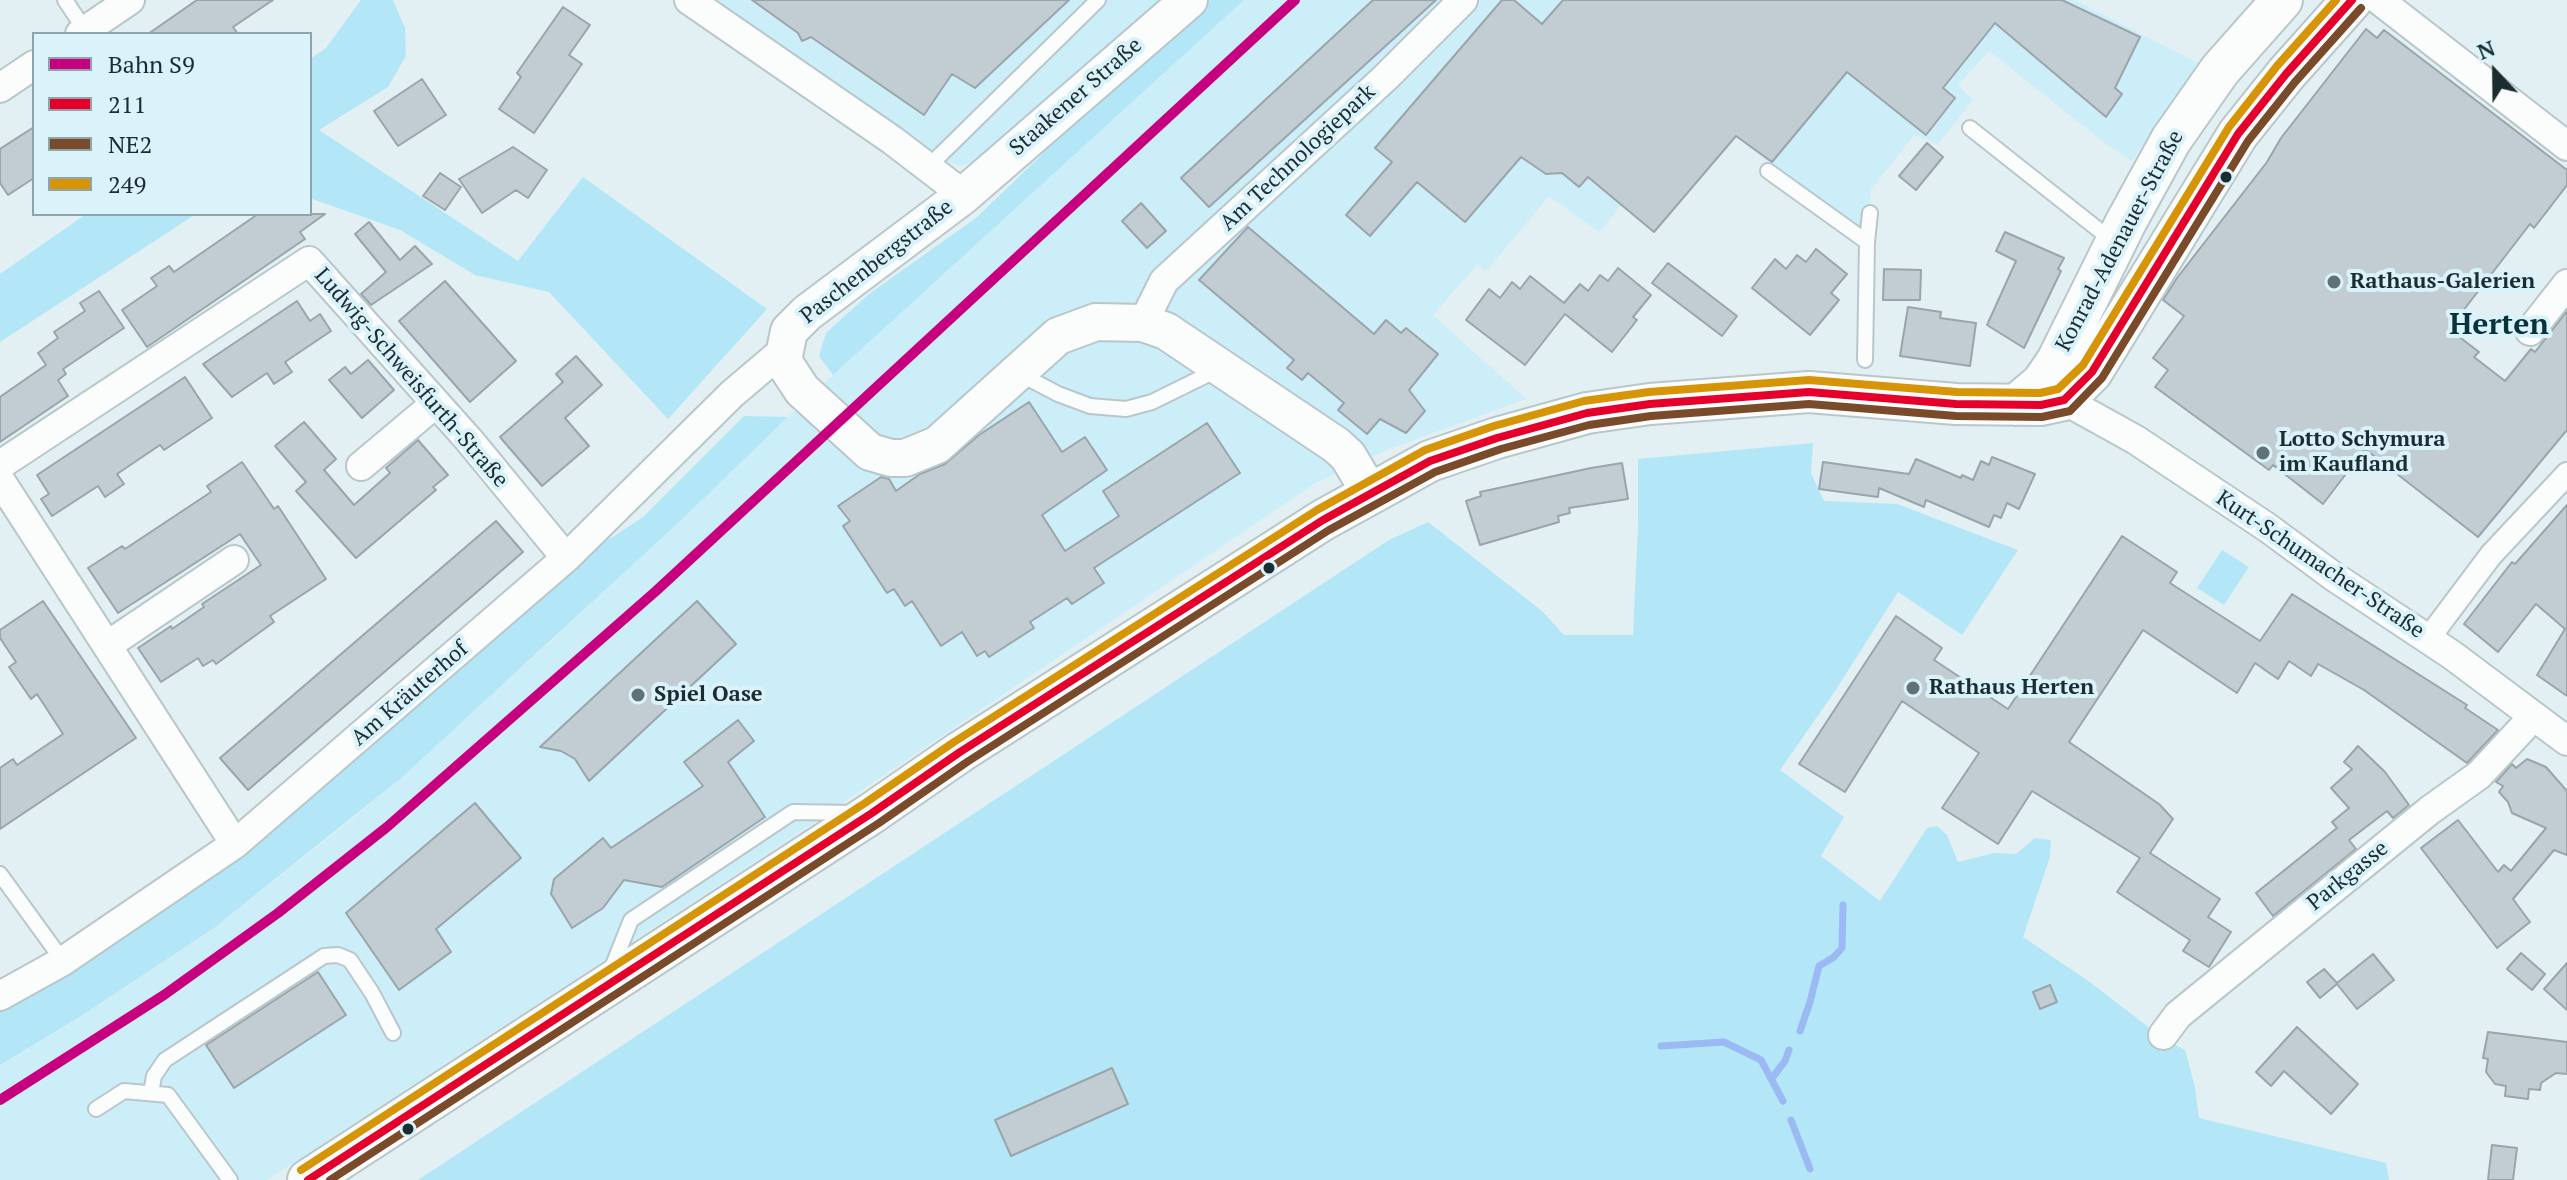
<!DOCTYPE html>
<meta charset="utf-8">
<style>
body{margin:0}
#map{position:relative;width:2567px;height:1180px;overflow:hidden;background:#e2eff3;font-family:"PT Serif",serif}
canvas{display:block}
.legend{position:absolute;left:32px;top:32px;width:280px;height:184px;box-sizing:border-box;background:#daf3fb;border:2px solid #8ea4aa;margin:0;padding:10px 14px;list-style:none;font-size:24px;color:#1c2d31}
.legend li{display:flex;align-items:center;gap:16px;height:40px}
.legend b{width:40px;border:2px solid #8ea4aa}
.north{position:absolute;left:2455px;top:32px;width:80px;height:80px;-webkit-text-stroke:6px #daf3fb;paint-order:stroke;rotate:338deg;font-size:22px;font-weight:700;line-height:32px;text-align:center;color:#1c2d31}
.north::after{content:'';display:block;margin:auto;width:28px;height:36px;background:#1c2d31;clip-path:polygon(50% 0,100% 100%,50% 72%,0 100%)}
</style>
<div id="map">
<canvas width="2567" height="1180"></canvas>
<ul class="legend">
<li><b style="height:10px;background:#c7007f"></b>Bahn S9</li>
<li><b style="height:10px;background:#e4002b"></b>211</li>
<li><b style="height:10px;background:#7a4b2a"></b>NE2</li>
<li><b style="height:10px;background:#d69407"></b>249</li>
</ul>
<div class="north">N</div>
</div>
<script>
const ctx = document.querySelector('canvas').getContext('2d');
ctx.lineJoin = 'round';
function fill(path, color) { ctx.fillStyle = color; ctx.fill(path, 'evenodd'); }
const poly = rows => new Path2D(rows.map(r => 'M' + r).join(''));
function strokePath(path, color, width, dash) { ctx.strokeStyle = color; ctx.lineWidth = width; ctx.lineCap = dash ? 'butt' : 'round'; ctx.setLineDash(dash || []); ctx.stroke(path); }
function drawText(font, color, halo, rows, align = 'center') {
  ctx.font = font + ' "PT Serif",serif'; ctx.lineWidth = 8; ctx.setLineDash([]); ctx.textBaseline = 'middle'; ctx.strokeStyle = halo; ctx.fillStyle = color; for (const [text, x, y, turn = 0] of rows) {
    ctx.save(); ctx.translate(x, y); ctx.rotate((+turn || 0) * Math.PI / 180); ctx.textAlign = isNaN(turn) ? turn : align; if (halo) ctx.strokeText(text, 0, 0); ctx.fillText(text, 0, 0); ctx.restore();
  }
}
const built = poly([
 [717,0,1167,0,979,161,961,166,945,161],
 [1244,0,2074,0,2198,63,2132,161,2110,147,1989,51,1958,85,1973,100,1938,144,1914,135,1871,190,1867,242,1736,136,1654,232,1622,205,1599,232,1549,196,1486,271,1478,264,1433,315,1526,399,1389,449,1317,482,794,836,267,1180,0,1180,0,1065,81,1016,214,928,355,817,547,645,833,375]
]);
const green = poly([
 [361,0,393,0,405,28,406,56,388,87,319,130,518,261,583,177,767,309,668,419,549,292,475,275,400,230,310,198,310,59,326,48],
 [1210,0,1244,0,833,375,819,356,826,333,869,294,976,218,1054,143],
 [86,214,196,214,0,342,0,274],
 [744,416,788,417,679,522,401,778,214,928,81,1016,0,1065,0,1007,61,973,589,548,613,537,643,517],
 [1813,443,1811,473,1824,501,1897,504,2018,550,1962,635,1898,592,1835,691,1780,770,1844,817,1821,856,1880,901,1927,828,1937,826,1947,835,1958,862,1994,853,2016,854,2035,838,2051,840,2050,857,2023,937,2087,980,2164,1039,2185,1050,2195,1087,2199,1118,2386,1163,2389,1180,418,1180,1389,540,1428,522,1542,611,1564,635,1633,635,1638,525,1638,459],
 [2222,550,2249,567,2224,605,2197,588]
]);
const stream = poly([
 [1800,1031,1810,1002,1819,966,1834,957,1842,948,1843,905],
 [1661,1046,1724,1042,1761,1060,1783,1101],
 [1772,1078,1785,1061,1789,1050],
 [1791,1120,1810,1169]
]);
const building = poly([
 [197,0,273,0,233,27,238,34,148,34,197,0],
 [752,0,1069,0,975,88,952,74,924,115,811,37,802,41,798,33,752,0],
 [1373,0,1436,0,1209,207,1181,178,1373,0],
 [1502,0,1514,0,1542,24,1563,0,2062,0,2140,37,2115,88,2122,94,2106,117,1995,23,1943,88,1955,98,1926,135,1847,72,1772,162,1736,136,1654,232,1588,177,1579,187,1562,173,1546,174,1521,157,1465,222,1417,182,1370,236,1346,215,1392,162,1375,148,1502,0],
 [563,7,590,25,569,55,582,64,534,133,499,109,521,77,517,73,563,7],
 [2366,29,2377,38,2384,30,2567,170,2567,185,2534,228,2530,224,2449,329,2479,352,2474,357,2505,381,2531,349,2535,352,2567,311,2567,430,2478,537,2365,449,2323,504,2273,465,2269,470,2155,387,2168,370,2153,358,2184,316,2163,300,2177,278,2267,162,2281,138,2366,29],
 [422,79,446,115,398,146,374,111,422,79],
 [34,127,34,178,8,195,0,183,0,149,34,127],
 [1927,143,1943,157,1916,190,1899,176,1927,143],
 [513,147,547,170,528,198,516,190,482,213,459,179,513,147],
 [440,173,461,187,445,210,423,196,440,173],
 [1141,203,1166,231,1147,248,1122,221,1141,203],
 [258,214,325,214,300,232,305,239,147,347,122,310,157,286,151,278,169,266,174,272,258,214],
 [369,222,400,260,415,246,432,264,371,305,361,294,386,272,355,234,369,222],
 [1248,227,1374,334,1386,320,1401,333,1406,328,1438,354,1409,390,1425,411,1406,433,1380,419,1367,434,1338,410,1344,403,1308,373,1302,380,1287,368,1294,360,1199,280,1248,227],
 [2005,232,2064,258,2058,269,2061,271,2024,348,1987,325,2016,261,1996,251,2005,232],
 [1816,249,1847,274,1831,293,1839,300,1810,335,1752,288,1775,259,1786,269,1797,255,1806,262,1816,249],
 [1668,263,1737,316,1722,336,1652,283,1668,263],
 [1618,268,1651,295,1633,317,1637,320,1612,352,1565,314,1525,365,1466,320,1489,289,1500,298,1512,282,1520,289,1530,276,1564,303,1580,284,1588,291,1600,275,1608,281,1618,268],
 [1884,269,1921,270,1920,300,1883,300,1884,269],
 [445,281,516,361,470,402,399,321,445,281],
 [99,291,124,328,63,369,66,374,58,380,68,396,0,442,0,397,46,365,38,353,58,338,54,332,85,311,80,303,99,291],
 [297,301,310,321,320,314,331,331,285,362,292,372,274,384,267,373,232,397,203,364,297,301],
 [1908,307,1941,312,1940,318,1976,323,1970,366,1900,356,1908,307],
 [576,356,602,385,565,418,589,446,542,486,500,437,563,382,556,374,576,356],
 [368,360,394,390,362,418,329,380,345,367,351,374,368,360],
 [185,377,212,418,164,450,160,445,117,474,124,484,105,497,98,486,52,516,41,499,49,494,37,475,185,377],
 [1029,402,1062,452,1085,437,1107,470,1042,515,1065,551,1119,516,1103,491,1207,423,1240,473,1094,568,1104,583,1072,604,1067,598,1030,622,1034,628,989,657,985,651,977,656,962,632,941,646,912,601,905,606,894,589,887,593,843,526,850,521,838,506,881,477,889,479,896,491,920,474,945,464,979,435,1029,402],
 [304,422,336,459,324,470,354,505,390,473,386,468,418,440,448,475,433,487,436,490,356,558,296,491,306,482,275,446,304,422],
 [1992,457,2035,474,2019,509,2007,503,2001,518,1994,515,1989,527,1926,500,1924,507,1879,488,1878,497,1819,489,1823,462,1909,474,1916,459,1961,478,1962,475,1973,480,1981,461,1989,465,1992,457],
 [242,462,274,509,278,506,326,579,270,616,274,622,216,664,213,660,203,666,198,658,161,682,138,648,171,626,172,629,204,607,202,604,261,565,240,534,118,613,88,568,122,546,125,549,211,492,207,486,242,462],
 [1622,463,1628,499,1569,508,1570,513,1558,516,1559,522,1480,545,1466,501,1481,496,1480,492,1591,468,1622,463],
 [2567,505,2567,696,2537,675,2565,629,2536,604,2498,652,2464,624,2512,562,2515,564,2567,505],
 [496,521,523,552,248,790,220,758,496,521],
 [2122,536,2177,572,2170,583,2260,641,2292,594,2467,705,2465,708,2498,730,2467,763,2364,690,2318,664,2311,676,2289,661,2278,679,2255,663,2237,693,2143,630,2069,742,2159,804,2173,819,2150,853,2220,899,2208,917,2231,932,2209,967,2183,951,2190,940,2117,892,2140,858,2032,791,1998,844,1942,808,1979,753,1902,701,1845,792,1799,764,1896,616,1942,648,1934,660,2008,709,2122,536],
 [43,601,136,738,0,829,0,768,13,759,17,765,63,734,37,694,31,699,9,667,16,662,0,638,0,630,43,601],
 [697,601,736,644,589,781,575,759,561,751,540,747,697,601],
 [738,720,754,741,728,762,765,817,662,887,624,880,603,908,572,928,551,894,554,879,603,838,611,848,703,786,684,762,738,720],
 [2358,746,2385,772,2409,805,2393,818,2387,811,2349,840,2356,849,2273,916,2256,893,2337,828,2332,822,2349,808,2331,788,2352,769,2344,762,2358,746],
 [2527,759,2546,767,2567,791,2567,855,2554,850,2513,899,2530,922,2497,948,2421,848,2458,820,2498,872,2504,865,2511,871,2546,828,2512,813,2508,802,2499,792,2503,786,2496,782,2512,764,2516,768,2527,759],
 [475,803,521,858,436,929,451,952,399,990,346,913,475,803],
 [2521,953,2545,974,2532,990,2507,969,2521,953],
 [2373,954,2394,980,2357,1009,2337,984,2320,998,2307,982,2324,969,2337,983,2373,954],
 [2567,963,2567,1010,2544,989,2567,963],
 [318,972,346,1015,234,1088,206,1045,318,972],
 [2050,985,2057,1002,2040,1009,2033,992,2050,985],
 [2297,1027,2358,1084,2331,1114,2284,1071,2271,1086,2256,1072,2297,1027],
 [2488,1032,2567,1042,2567,1074,2556,1073,2541,1083,2540,1090,2529,1089,2528,1099,2505,1096,2506,1086,2495,1084,2486,1072,2488,1059,2483,1058,2488,1032],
 [1112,1068,1128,1104,1011,1156,995,1120,1112,1068],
 [2492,1145,2517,1148,2513,1180,2488,1180,2492,1145]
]);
const service = poly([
 [65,0,85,30],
 [1970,128,2114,242],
 [928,167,1098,0],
 [1768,171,1867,242],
 [1865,360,1867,242,1870,213],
 [1018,373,1058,394,1090,406,1126,409,1152,402,1217,370],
 [0,874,63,961],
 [611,970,631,920,793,812,855,813],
 [151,1093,154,1076,165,1060,324,956,338,955,350,960,372,993,393,1033],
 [96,1109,124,1091,168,1095,230,1180]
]);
const pedestrian = poly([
 [2428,639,2491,555,2567,474]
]);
const minor = poly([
 [689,0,892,140,964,195],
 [2379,0,2567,146],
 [80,34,130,0],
 [0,88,34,65],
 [1143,323,1164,281,1385,78,1463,0],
 [2530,331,2567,284],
 [2064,400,2136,440,2268,528,2333,576,2452,655,2567,741],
 [0,465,309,261,469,440,566,558],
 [361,466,436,403],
 [0,480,235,844],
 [108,645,234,560],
 [0,996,63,961,235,844,566,558,732,394,785,349],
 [2163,1035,2178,1015,2430,810,2479,775,2533,717]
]);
const tertiary = poly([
 [1189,0,964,195,807,313,789,331,783,361,802,390,870,452,891,458,905,458,937,445,1058,336,1096,322,1143,323,1166,331,1336,445,1348,456,1370,493]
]);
const secondary = poly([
 [2016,405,2042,383,2057,361,2126,222,2171,140,2220,70,2282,0],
 [308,1180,872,813,960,752,1323,520,1430,461,1497,438,1587,413,1650,404,1809,392,1956,404,2041,405,2064,400,2092,372,2238,134,2286,74,2352,0]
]);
const bus1 = poly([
 [2064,400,2092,372,2238,134,2286,74,2352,0],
 [308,1180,872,813,960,752,1323,520,1430,461,1497,438,1587,413,1650,404,1809,392,1956,404,2041,405,2064,400]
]);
const bus2 = poly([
 [330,1180,879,823,967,762,1329,530,1435,472,1501,449,1589,425,1651,416,1809,404,1956,416,2042,417,2070,411,2102,378,2248,141,2295,82,2361,8]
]);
const bus3 = poly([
 [301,1170,865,803,954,742,1317,510,1425,450,1494,426,1584,401,1649,392,1809,380,1957,392,2040,393,2058,389,2083,365,2229,127,2277,66,2336,0]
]);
const rail1 = poly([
 [0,1100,164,995,278,913,387,827,656,591,1295,0]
]);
const markers = [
 [2226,177,7,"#1c2d31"],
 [2334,282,8,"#617175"],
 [2263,453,8,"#617175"],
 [1269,568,7,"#1c2d31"],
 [1913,688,8,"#617175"],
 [638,695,8,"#617175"],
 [408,1129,7,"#1c2d31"]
];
const streetNames = [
 ["Staakener Straße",1076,97,-41],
 ["Am Technologiepark",1298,158,-43],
 ["Konrad-Adenauer-Straße",2120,241,-62],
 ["Paschenbergstraße",877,262,-38],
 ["Ludwig-Schweisfurth-Straße",411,378,49],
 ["Kurt-Schumacher-Straße",2320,565,34],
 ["Am Kräuterhof",410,694,-41],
 ["Parkgasse",2348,876,-39]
];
const poiNames = [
 ["Rathaus-Galerien",2350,282],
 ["Lotto Schymura",2279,440],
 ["im Kaufland",2279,465],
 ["Rathaus Herten",1929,688],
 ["Spiel Oase",654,695]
];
const districtNames = [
 ["Herten",2499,325]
];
fill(built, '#cceef8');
fill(green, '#b3e7f7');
strokePath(stream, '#9bb9f3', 7);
fill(building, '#c1cdd3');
strokePath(building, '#9aa5ab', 2);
strokePath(service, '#b9c7cb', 18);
strokePath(pedestrian, '#b9c7cb', 26);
strokePath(minor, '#b9c7cb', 32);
strokePath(tertiary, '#b9c7cb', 40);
strokePath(secondary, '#b9c7cb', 44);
strokePath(service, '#fbfdfd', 14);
strokePath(pedestrian, '#fbfdfd', 22);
strokePath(minor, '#fbfdfd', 28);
strokePath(tertiary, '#fbfdfd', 36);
strokePath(secondary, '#fbfdfd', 40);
strokePath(bus1, '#e4002b', 8);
strokePath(bus2, '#7a4b2a', 8);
strokePath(bus3, '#d69407', 8);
strokePath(rail1, '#c7007f', 10);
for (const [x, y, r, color] of markers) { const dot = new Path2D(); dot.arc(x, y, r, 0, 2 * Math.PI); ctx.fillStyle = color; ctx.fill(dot); strokePath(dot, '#daf3fb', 3); }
drawText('22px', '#1c2d31', '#daf3fb', streetNames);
drawText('bold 22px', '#1c2d31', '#daf3fb', poiNames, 'left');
drawText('bold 30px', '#09323c', '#daf3fb', districtNames);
</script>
